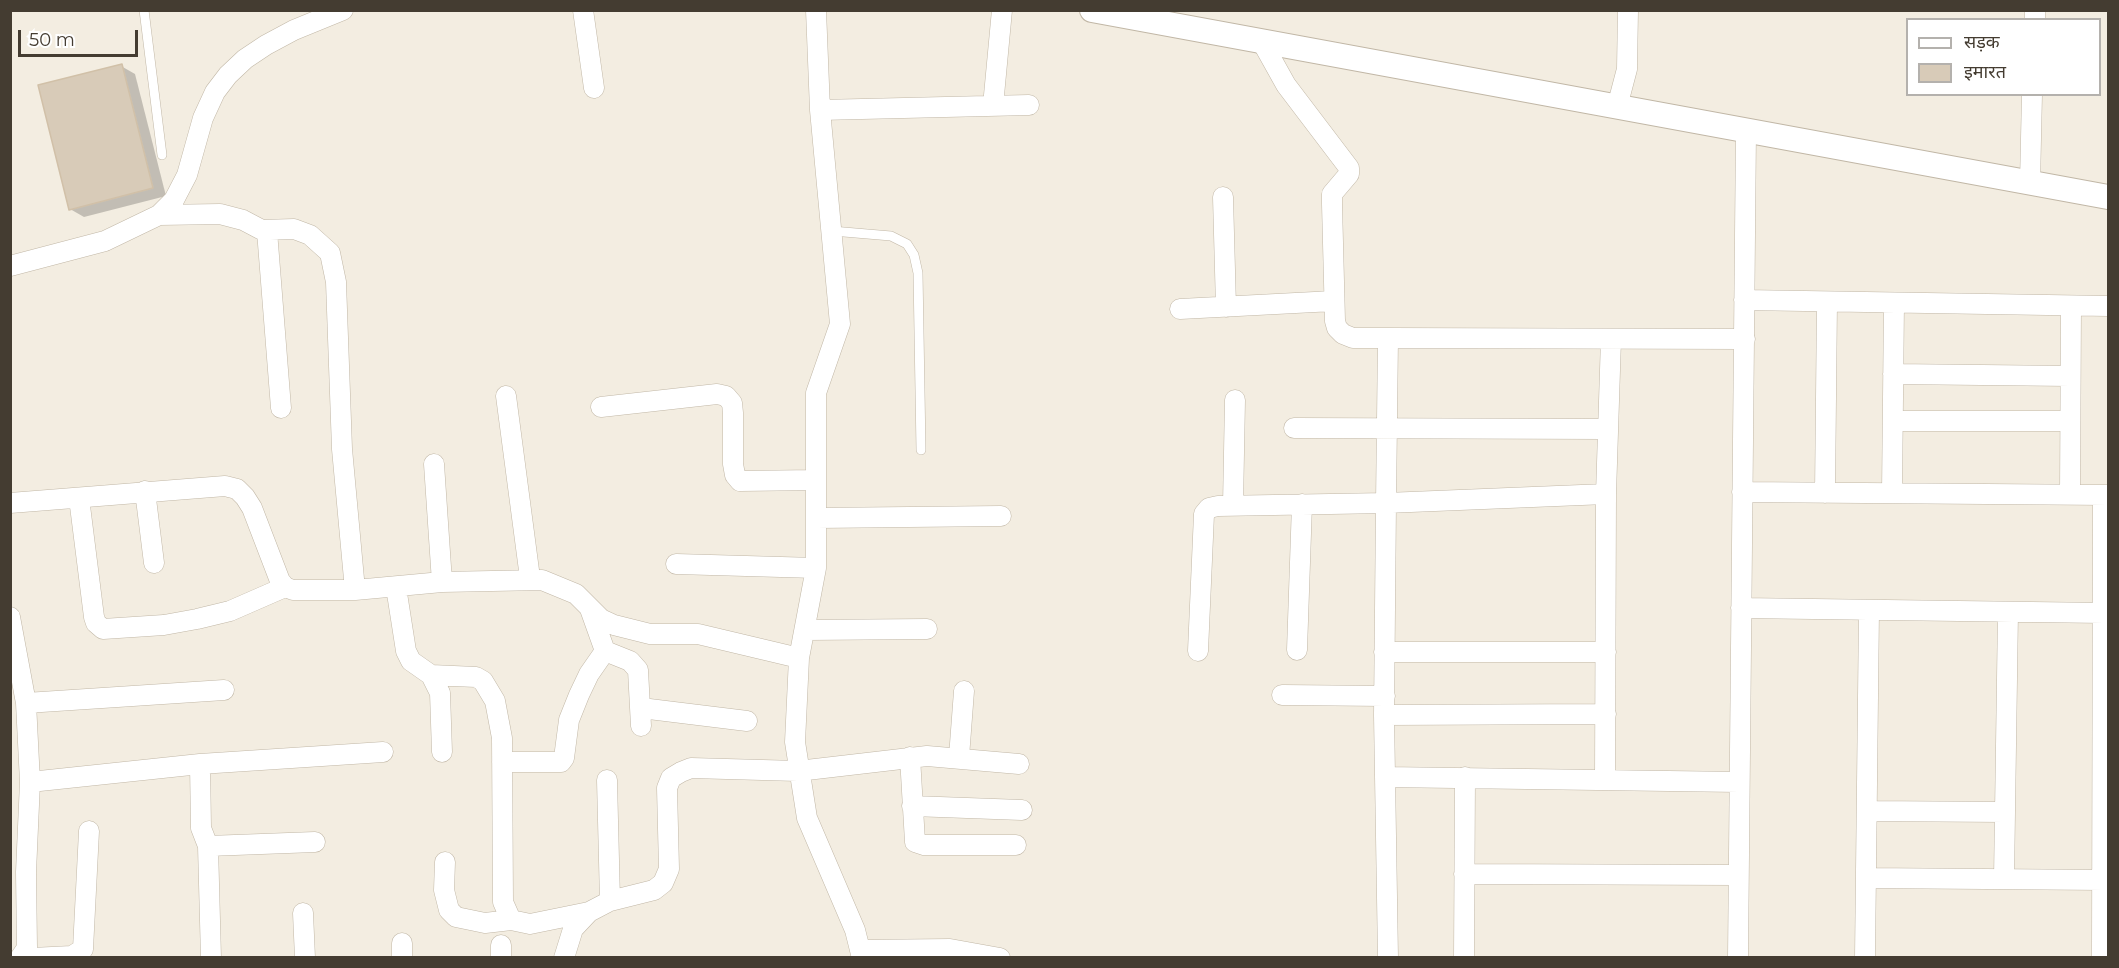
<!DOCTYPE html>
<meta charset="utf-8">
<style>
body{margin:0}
#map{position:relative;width:2119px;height:968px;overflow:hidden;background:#f3ede1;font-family:Montserrat,"Noto Sans Devanagari",sans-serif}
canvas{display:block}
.frame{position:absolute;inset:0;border:12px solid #443c31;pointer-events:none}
.legend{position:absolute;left:1906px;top:18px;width:195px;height:78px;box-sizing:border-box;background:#fff;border:2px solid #b4b1ad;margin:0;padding:8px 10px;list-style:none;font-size:18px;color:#443c31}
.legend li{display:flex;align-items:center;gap:12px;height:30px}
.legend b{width:30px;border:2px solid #b4b1ad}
.scale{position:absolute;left:18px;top:30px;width:120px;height:27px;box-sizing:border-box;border:3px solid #443c31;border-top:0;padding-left:8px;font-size:18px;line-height:21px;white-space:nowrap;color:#443c31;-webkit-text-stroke:4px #fff;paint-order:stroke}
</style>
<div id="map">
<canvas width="2119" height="968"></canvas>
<div class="frame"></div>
<ul class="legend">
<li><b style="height:8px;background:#fff"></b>सड़क</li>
<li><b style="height:16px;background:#d8cbb8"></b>इमारत</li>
</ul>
<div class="scale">50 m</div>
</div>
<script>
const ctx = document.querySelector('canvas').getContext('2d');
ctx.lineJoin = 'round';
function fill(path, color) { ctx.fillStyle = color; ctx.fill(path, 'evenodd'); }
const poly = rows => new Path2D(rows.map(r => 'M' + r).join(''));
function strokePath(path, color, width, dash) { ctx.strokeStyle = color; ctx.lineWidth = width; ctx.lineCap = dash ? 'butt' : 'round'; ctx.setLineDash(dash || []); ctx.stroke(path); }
const shadow = poly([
 [121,66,135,74,166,196,84,217,70,209]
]);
const building = poly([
 [122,64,153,188,69,210,38,85,122,64]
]);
const service = poly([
 [144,10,162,155],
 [832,231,891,236,907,244,914,255,918,273,921,450]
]);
const minor = poly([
 [583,10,594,88],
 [816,10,820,110,840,324,816,393,816,568,799,658,795,742,807,818,855,930,862,958],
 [2035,20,2035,10],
 [1262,42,1286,85,1349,168,1349,174,1332,194,1332,204,1335,321,1337,328,1343,334,1353,338,1388,338],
 [993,106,1002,10],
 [1617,107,1627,69,1628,10],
 [820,110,1029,105],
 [2030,183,2032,94],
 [1223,197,1226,307],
 [159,215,220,214,243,220,262,230,294,229,310,235,330,253,336,282,342,449,355,590],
 [267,231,281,408],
 [10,266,105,241,159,215,174,200,187,175,203,118,215,92,228,75,245,59,266,45,294,30,343,10],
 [1744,300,2108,306],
 [1180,309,1334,301],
 [1893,374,2070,376],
 [506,396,530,578],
 [601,407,717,394,726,396,732,403,733,413,733,464,735,475,740,481,816,480],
 [1893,421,2070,421],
 [1294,428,1607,429],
 [434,464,442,582],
 [145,491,154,563],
 [1742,492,2108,495],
 [1825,493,1827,302],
 [1892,493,1894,303],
 [1606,494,1386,503,1388,338,1745,339],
 [2070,494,2071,306],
 [79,498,94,617,96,623,103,629,164,625,197,619,230,611,285,587],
 [10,503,225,486,237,489,245,497,252,508,280,581,285,587,293,590,355,590,442,582,542,580,576,594,601,619,614,625,650,634,698,634,799,658],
 [1233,505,1235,400],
 [817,518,1001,516],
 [676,564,816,568],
 [396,587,406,651,411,661,431,675,440,693,442,752],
 [1741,608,2104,613],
 [590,609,605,651,630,661,638,670,641,726],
 [10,617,26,703,30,782,26,872,27,948,20,958],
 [806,630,927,629],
 [1297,650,1302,504],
 [1198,651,1204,514,1209,508,1218,506,1386,503,1384,715,1388,958],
 [1384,652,1606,652],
 [431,675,476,677,483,681,495,701,502,738,503,902,511,920,530,924,589,912],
 [1282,695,1385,696],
 [26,703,224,690],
 [641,708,747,721],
 [1384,715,1606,714],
 [910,757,915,842,924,845,1016,845],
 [959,757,964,691],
 [502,762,561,762,564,758,569,720,579,695,589,674,605,651],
 [200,764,201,828,208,846,315,842],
 [1385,777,1739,782],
 [1605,779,1606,494,1611,339],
 [607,780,610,901],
 [30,782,200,764,383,752],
 [912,806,1022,810],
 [1867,811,2005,812],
 [208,846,211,958],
 [445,862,444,890,449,910,456,917,485,923,511,920],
 [1464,874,1738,875],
 [1866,878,2104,880],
 [2004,879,2008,612],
 [303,913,305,958],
 [402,943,402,958],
 [501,945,501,958],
 [861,950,950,949,1000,958],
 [32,958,72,956,83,949,89,831],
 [564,958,573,929,589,912,610,901,654,890,663,883,669,869,667,788,671,778,681,772,691,768,798,771,927,756,1019,764],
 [1464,958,1465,777],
 [1738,958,1746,131],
 [1865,958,1869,610],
 [2102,958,2103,495]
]);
const tertiary = poly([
 [1092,10,2108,197]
]);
fill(shadow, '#0003');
fill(building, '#d8cbb8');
strokePath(building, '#d1c0a8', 1.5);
strokePath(service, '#c1b7a6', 10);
strokePath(minor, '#c1b7a6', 21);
strokePath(tertiary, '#c1b7a6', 26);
strokePath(service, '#fff', 9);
strokePath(minor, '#fff', 20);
strokePath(tertiary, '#fff', 24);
</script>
